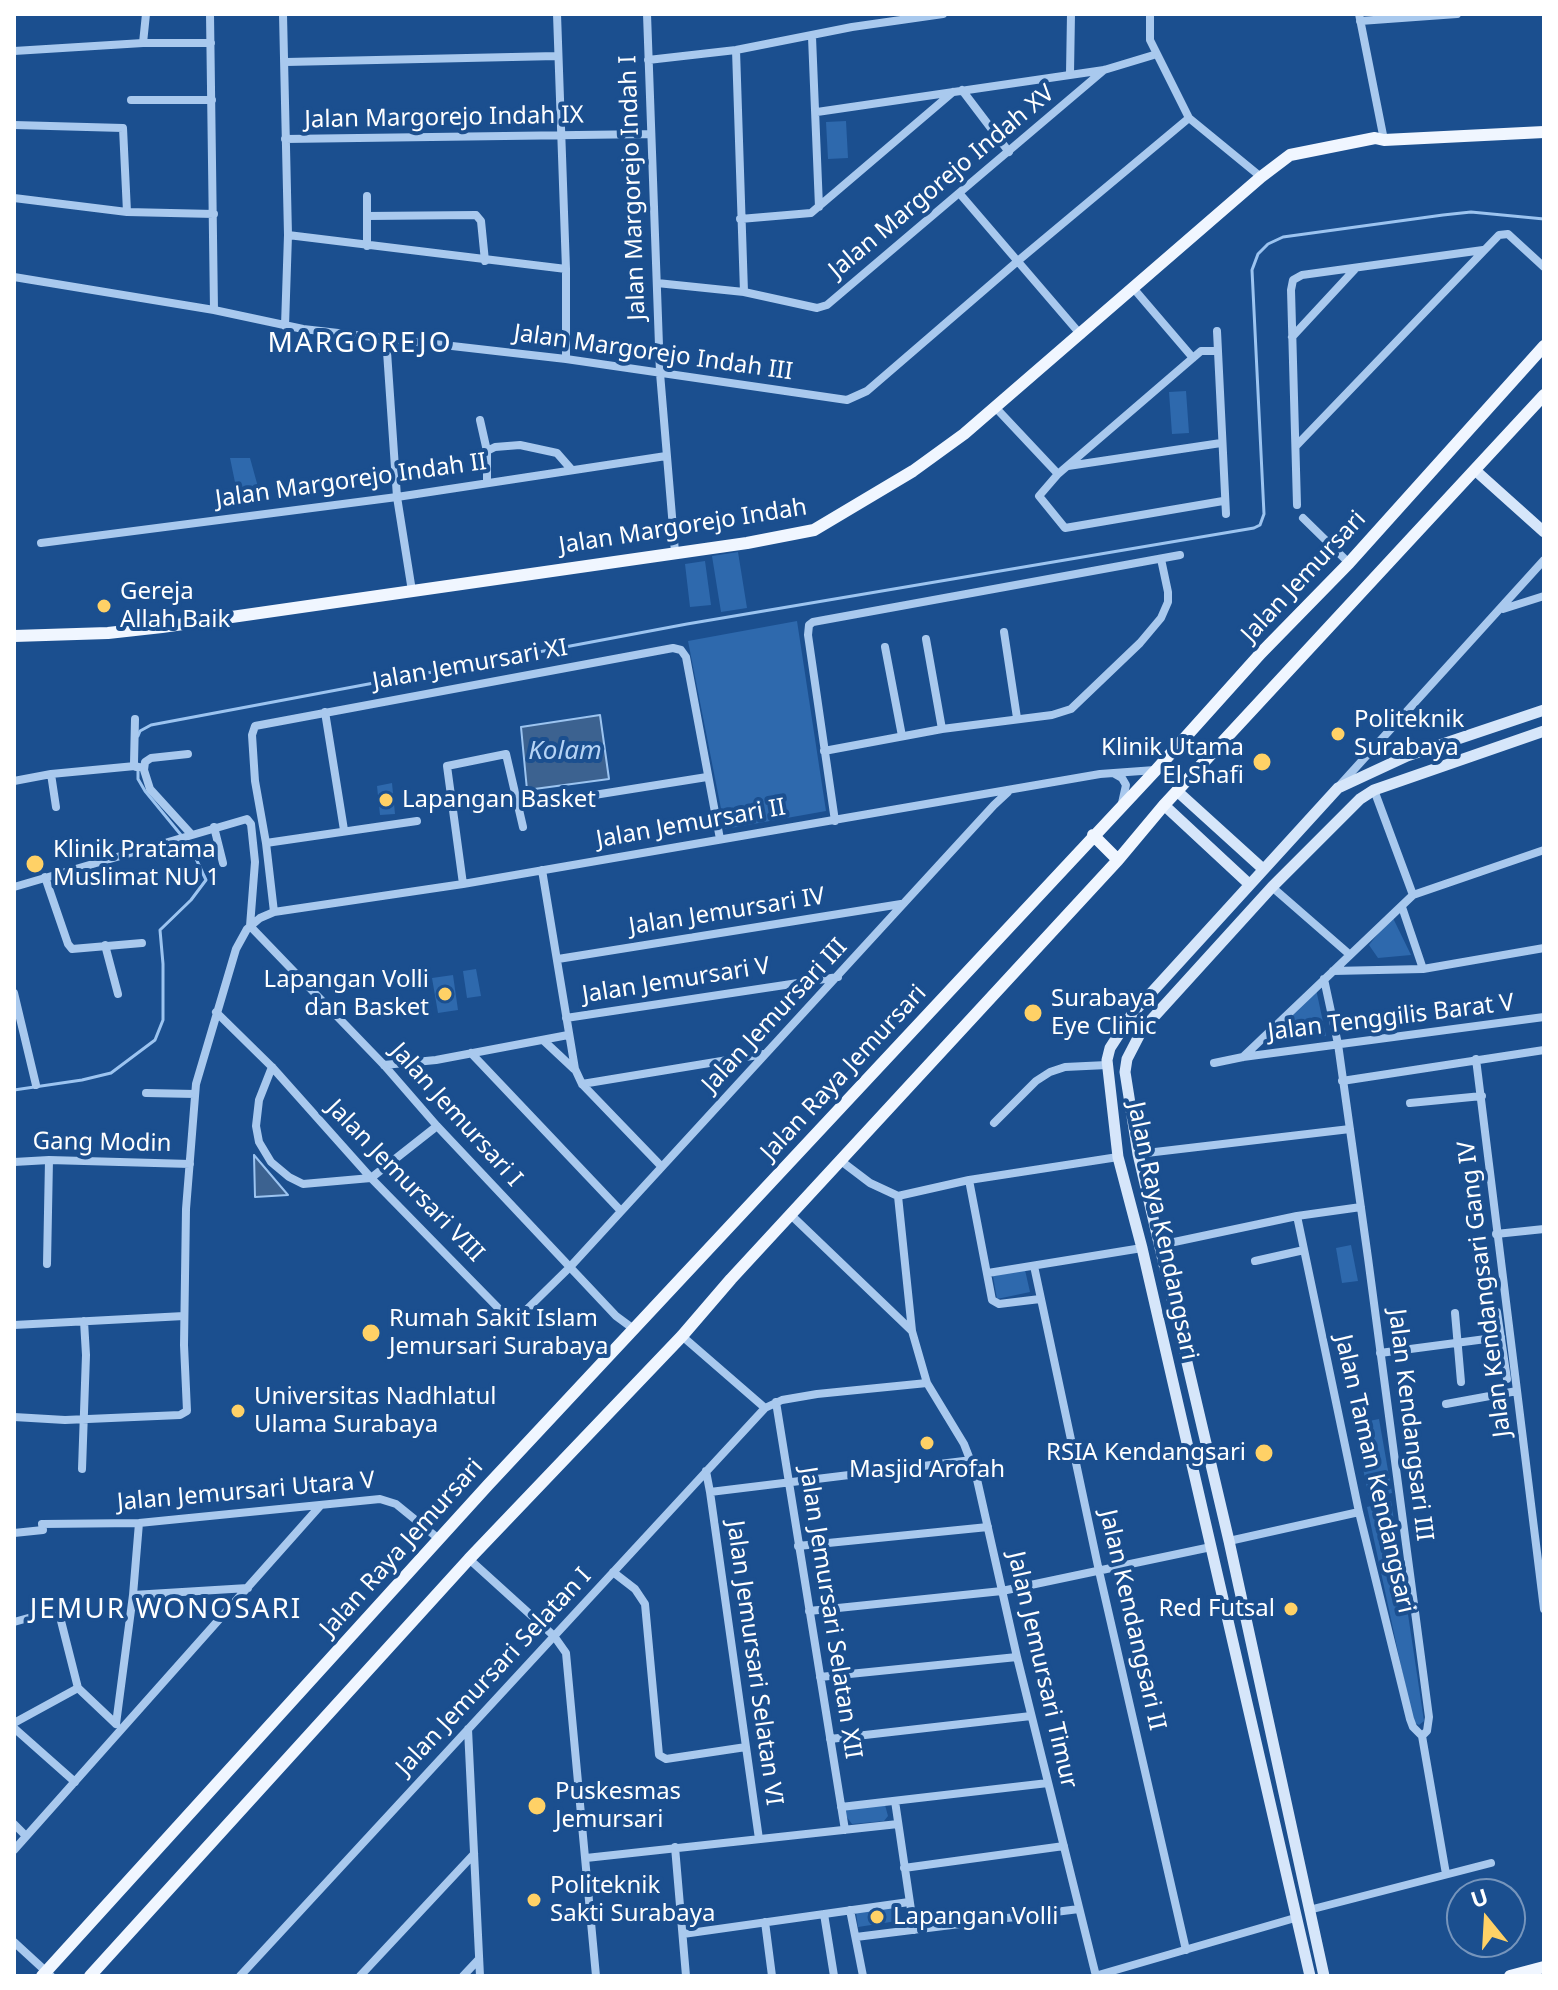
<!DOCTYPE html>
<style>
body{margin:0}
#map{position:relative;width:1558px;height:1990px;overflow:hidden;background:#1b4f8f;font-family:"Noto Sans",sans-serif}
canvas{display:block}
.frame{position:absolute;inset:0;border:16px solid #fff;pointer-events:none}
.north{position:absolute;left:1446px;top:1878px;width:80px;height:80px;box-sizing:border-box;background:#1b4f8f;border:2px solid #7695bc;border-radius:50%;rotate:342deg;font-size:22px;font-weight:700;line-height:32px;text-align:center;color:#fff}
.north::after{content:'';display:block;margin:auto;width:28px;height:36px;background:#ffd166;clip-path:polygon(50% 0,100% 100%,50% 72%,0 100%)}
</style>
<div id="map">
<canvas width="1558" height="1990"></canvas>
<div class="frame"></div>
<div class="north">U</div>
</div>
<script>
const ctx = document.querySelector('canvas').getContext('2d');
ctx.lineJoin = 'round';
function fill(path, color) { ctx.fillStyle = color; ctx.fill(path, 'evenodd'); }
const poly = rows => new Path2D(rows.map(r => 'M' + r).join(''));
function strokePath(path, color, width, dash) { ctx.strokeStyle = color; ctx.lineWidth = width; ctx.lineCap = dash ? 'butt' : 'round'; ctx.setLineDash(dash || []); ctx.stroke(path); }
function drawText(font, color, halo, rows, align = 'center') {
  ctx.font = font + ' "Noto Sans",sans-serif'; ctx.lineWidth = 8; ctx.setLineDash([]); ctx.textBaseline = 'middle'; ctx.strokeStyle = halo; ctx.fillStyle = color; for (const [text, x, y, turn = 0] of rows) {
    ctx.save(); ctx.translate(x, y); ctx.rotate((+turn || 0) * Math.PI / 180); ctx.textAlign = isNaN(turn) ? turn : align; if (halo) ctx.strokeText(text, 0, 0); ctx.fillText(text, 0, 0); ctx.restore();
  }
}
const green = poly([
 [846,121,848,158,828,159,826,122],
 [1186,391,1189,433,1172,434,1169,392],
 [230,458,250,458,258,487,237,492],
 [738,552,747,608,721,612,712,556],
 [705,561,711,605,690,607,685,564],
 [797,621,826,811,725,829,688,641],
 [392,783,395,814,380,815,377,786],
 [1392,916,1411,955,1378,958,1369,945],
 [476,969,481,996,467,998,463,971],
 [453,975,458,1010,438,1013,432,978],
 [1316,989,1326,1036,1285,1040,1278,1030],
 [1351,1245,1358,1281,1342,1283,1336,1248],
 [1025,1270,1030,1292,997,1299,993,1276],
 [1379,1419,1392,1493,1369,1498,1354,1424],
 [1391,1501,1424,1721,1419,1725,1413,1722,1367,1507],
 [885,1805,888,1816,884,1821,852,1824,846,1816,845,1810],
 [895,1907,897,1921,858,1927,856,1912]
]);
const water = poly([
 [600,715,609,779,527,790,521,727,600,715],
 [254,1155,288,1195,255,1197,254,1155]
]);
const stream = poly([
 [138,736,140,731,151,725,687,624,1254,528,1260,525,1264,514,1252,270,1258,254,1268,244,1283,237,1443,215,1471,212,1544,219],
 [14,1090,82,1080,111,1073,155,1040,163,1020,163,964,160,930,191,900,206,880,190,846,145,791,138,779,138,768]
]);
const street = poly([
 [210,14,214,310],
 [283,14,288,235,285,326],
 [557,14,566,269,566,359],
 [647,14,660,373,675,552],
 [1150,14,1150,40,1189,118,1261,177],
 [1359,14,1384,140],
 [1360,21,1457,14],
 [812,37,819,207],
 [143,43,146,14],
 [736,50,744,292],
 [14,51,143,43,211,43],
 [648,60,736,50,852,27,943,14],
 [286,62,557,56],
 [1070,73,1071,14],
 [962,90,1009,152],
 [131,100,212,100],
 [817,112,1104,70,1157,54],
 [14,125,123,128,127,212],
 [285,139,651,134],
 [960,194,1081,335],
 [14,198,127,212,214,214],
 [367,216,476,215,481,221,485,261],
 [740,219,811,213,953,92],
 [288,235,566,269],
 [367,246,367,196],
 [14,277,214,310,303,329,566,359,847,400,867,391,1019,260,1189,118],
 [657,283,744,292,817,308,827,305,1104,70],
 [1134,289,1193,358],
 [1217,331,1226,514],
 [386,337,397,497,412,591],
 [1292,337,1356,268],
 [1216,351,1201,351,1058,474,1039,496,1065,528,1223,501],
 [995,407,1058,474],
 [480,420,487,451],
 [1296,446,1499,235,1508,234,1544,267],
 [1068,466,1221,443],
 [487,482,487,451,495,447,520,445,557,453,571,469],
 [1297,505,1291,290,1293,280,1302,275,1483,250],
 [1303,518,1349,563],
 [41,543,397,497,666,456],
 [1503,609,1544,596],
 [1004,632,1017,718],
 [926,639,942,729],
 [885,647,902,736],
 [325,712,344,830],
 [135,719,134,763,136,767,139,767],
 [824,751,942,729,1052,715,1071,709,1140,643,1161,618,1168,602,1168,592,1161,559],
 [188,754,151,758,145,762,144,770,150,789,191,834],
 [51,774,56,807],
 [1115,774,1122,778,1126,785,1122,803],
 [14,781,51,774,135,766],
 [1340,785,1544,560],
 [1374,790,1413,895],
 [519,807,707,777],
 [835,821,808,635,809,625,813,622,1180,555],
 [214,827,223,863],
 [266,843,417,821],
 [542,870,575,1069,582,1084,661,1166],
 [45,877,68,944,72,949,142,943],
 [463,884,447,766,506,754,523,827],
 [14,887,247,819,251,824,255,862,250,926,384,1065,437,1126,616,1316,635,1330],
 [1272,887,1349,954],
 [1402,907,1423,969],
 [274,912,266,843,255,781,252,735,255,726,673,648,681,650,686,657,720,839],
 [105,945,118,994],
 [558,959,901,904],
 [1333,971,1423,969,1544,948],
 [1324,979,1338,1044,1368,1258,1429,1717,1427,1731,1422,1736,1446,1874],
 [14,993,36,1085],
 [216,1012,272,1067,371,1178,508,1318,514,1319,519,1317,570,1267,994,805,1008,792],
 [566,1018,838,977],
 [543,1040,574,1069],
 [471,1053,620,1210],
 [1243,1057,1413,895,1544,850],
 [1476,1059,1544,1609],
 [1214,1063,1243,1057,1544,1017],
 [384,1065,436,1060,568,1035],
 [272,1067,259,1100,256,1126,259,1142,271,1162,289,1177,303,1184,371,1178,437,1126],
 [1342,1081,1544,1050],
 [582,1084,764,1054],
 [146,1093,195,1094],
 [1410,1103,1482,1096],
 [994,1123,1036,1081,1050,1072,1065,1067,1107,1065],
 [1138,1154,1350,1129],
 [841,1161,870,1183,898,1196,912,1331,927,1383,964,1444,976,1475,1017,1657,1096,1976],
 [14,1162,49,1160,190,1164],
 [969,1180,992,1300,999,1304,1040,1299],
 [898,1196,969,1180,1118,1157],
 [792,1216,911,1330],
 [1297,1216,1359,1512,1410,1719,1413,1727,1422,1736],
 [1496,1234,1544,1229],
 [1160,1245,1297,1216,1361,1207],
 [1255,1261,1304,1250],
 [47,1264,49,1160],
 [1034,1266,1099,1571,1186,1950],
 [988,1273,1142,1248],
 [1497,1312,1507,1379],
 [1455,1313,1461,1382],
 [14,1325,184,1316],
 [682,1336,765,1408],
 [1380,1353,1501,1337],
 [776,1402,845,1830],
 [1446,1404,1517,1391],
 [14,1417,65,1420,180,1415,187,1411,184,1345,186,1209,196,1084,236,949,247,929,260,918,274,912,463,884,1100,774,1155,770],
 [82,1469,86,1355,84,1321],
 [706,1471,710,1492,972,1460],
 [710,1492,759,1839],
 [14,1533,43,1530,42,1524,139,1523,380,1499,396,1504,439,1539],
 [1229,1541,1359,1512],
 [798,1546,988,1527],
 [469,1559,554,1636,566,1653,596,1976],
 [613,1572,635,1589,645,1604,659,1755,666,1759,746,1747],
 [133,1595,248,1588],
 [58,1609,78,1688],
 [809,1611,1002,1591,1211,1547],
 [14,1622,85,1602],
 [820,1677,1017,1657],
 [78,1688,116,1724],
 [14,1723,78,1688],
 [116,1724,133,1595,139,1523],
 [14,1728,75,1782],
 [468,1729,480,1976],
 [830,1739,1031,1716],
 [895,1801,914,1930],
 [841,1807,1048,1783],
 [14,1824,26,1836],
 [675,1847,686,1976],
 [14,1850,320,1506],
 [586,1858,898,1824],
 [904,1868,1064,1846],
 [850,1910,863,1976],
 [1309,1910,1491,1863],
 [824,1914,834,1976],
 [765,1922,772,1976],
 [683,1934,909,1902],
 [856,1937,1079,1909],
 [14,1942,51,1976],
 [240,1976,765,1408,782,1400,817,1394,927,1383],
 [360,1976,474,1854],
 [463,1976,479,1959],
 [1095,1976,1295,1918]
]);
const secondary = poly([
 [1476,471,1544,532],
 [1177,791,1263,869],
 [1164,805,1249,884],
 [1310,1976,1142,1248,1118,1157,1107,1060,1110,1048,1132,1014,1338,788,1407,756,1544,710],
 [1324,1976,1229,1541,1138,1154,1125,1072,1127,1059,1142,1030,1272,887,1360,799,1374,790,1544,731]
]);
const primary = poly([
 [14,636,108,633,162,627,747,543,814,530,913,471,964,434,1261,177,1290,155,1375,138,1384,140,1544,132],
 [1093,835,1118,860],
 [42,1976,488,1485,1156,770,1261,653,1349,563,1544,346],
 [90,1976,469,1559,682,1336,731,1279,1118,860,1164,805,1544,395],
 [1510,1976,1544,1967]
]);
const markers = [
 [104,606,8,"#ffd166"],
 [1338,734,8,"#ffd166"],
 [1262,762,10,"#ffd166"],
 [386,800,8,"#ffd166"],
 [35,864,10,"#ffd166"],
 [445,994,8,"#ffd166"],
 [1033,1013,10,"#ffd166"],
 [371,1333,10,"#ffd166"],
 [238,1411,8,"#ffd166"],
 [927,1443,8,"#ffd166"],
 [1264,1453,10,"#ffd166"],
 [1291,1609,8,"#ffd166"],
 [537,1806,10,"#ffd166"],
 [534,1900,8,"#ffd166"],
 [877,1917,8,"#ffd166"]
];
const streetNames = [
 ["Jalan Margorejo Indah IX",444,118,-1],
 ["Jalan Margorejo Indah XV",942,182,-40],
 ["Jalan Margorejo Indah I",633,188,-92],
 ["Jalan Margorejo Indah III",653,353,8],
 ["Jalan Margorejo Indah II",351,481,-8],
 ["Jalan Margorejo Indah",683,527,-9],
 ["Jalan Jemursari",1304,577,-47],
 ["Jalan Jemursari XI",470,665,-10],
 ["Jalan Jemursari II",691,824,-10],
 ["Jalan Jemursari IV",727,912,-9],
 ["Jalan Jemursari V",676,981,-9],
 ["Jalan Jemursari III",775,1016,-47],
 ["Jalan Tenggilis Barat V",1391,1018,-7],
 ["Jalan Raya Jemursari",844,1073,-47],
 ["Jalan Jemursari I",456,1115,48],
 ["Gang Modin",102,1143,1],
 ["Jalan Jemursari VIII",405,1181,46],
 ["Jalan Raya Kendangsari",1162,1231,78],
 ["Jalan Kendangsari Gang IV",1485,1289,-97],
 ["Jalan Kendangsari III",1410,1425,83],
 ["Jalan Taman Kendangsari",1374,1474,77],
 ["Jalan Jemursari Utara V",246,1492,-5],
 ["Jalan Raya Jemursari",402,1548,-48],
 ["Jalan Jemursari Selatan XII",830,1613,81],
 ["Jalan Kendangsari II",1132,1620,77],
 ["Jalan Jemursari Selatan VI",754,1663,82],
 ["Jalan Jemursari Timur",1042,1670,77],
 ["Jalan Jemursari Selatan I",494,1672,-47]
];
const poiNames = [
 ["Gereja",120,592],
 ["Allah Baik",120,620],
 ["Politeknik",1354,720],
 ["Surabaya",1354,748],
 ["Klinik Utama",1244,748,"right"],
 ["El Shafi",1244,776,"right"],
 ["Lapangan Basket",402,800],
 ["Klinik Pratama",53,850],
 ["Muslimat NU 1",53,878],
 ["Lapangan Volli",429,980,"right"],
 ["dan Basket",429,1008,"right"],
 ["Surabaya",1051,999],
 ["Eye Clinic",1051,1027],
 ["Rumah Sakit Islam",389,1319],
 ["Jemursari Surabaya",389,1347],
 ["Universitas Nadhlatul",254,1397],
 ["Ulama Surabaya",254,1425],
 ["RSIA Kendangsari",1246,1453,"right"],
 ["Masjid Arofah",927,1470,"center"],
 ["Red Futsal",1275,1609,"right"],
 ["Puskesmas",555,1792],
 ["Jemursari",555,1820],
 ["Politeknik",550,1886],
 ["Sakti Surabaya",550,1914],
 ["Lapangan Volli",893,1917]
];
const waterNames = [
 ["Kolam",565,752]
];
const quarterNames = [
 ["MARGOREJO",360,344],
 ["JEMUR WONOSARI",166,1610]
];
fill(green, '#2e69ad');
fill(water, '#3c6290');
strokePath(water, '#9cc4f0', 2);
strokePath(stream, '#9cc4f0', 3);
strokePath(street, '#a9c9ee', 8);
strokePath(secondary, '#d6e6fa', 11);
strokePath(primary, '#f0f6ff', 12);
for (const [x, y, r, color] of markers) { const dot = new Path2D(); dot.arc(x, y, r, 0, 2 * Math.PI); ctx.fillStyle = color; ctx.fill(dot); strokePath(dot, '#1b4f8f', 3); }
drawText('24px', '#fff', '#1b4f8f', streetNames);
drawText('24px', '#fff', '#1b4f8f', poiNames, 'left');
drawText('italic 26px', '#b5d3f5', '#1b4f8f', waterNames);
ctx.letterSpacing = '2px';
drawText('28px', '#fff', '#1b4f8f', quarterNames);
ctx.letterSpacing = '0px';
</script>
